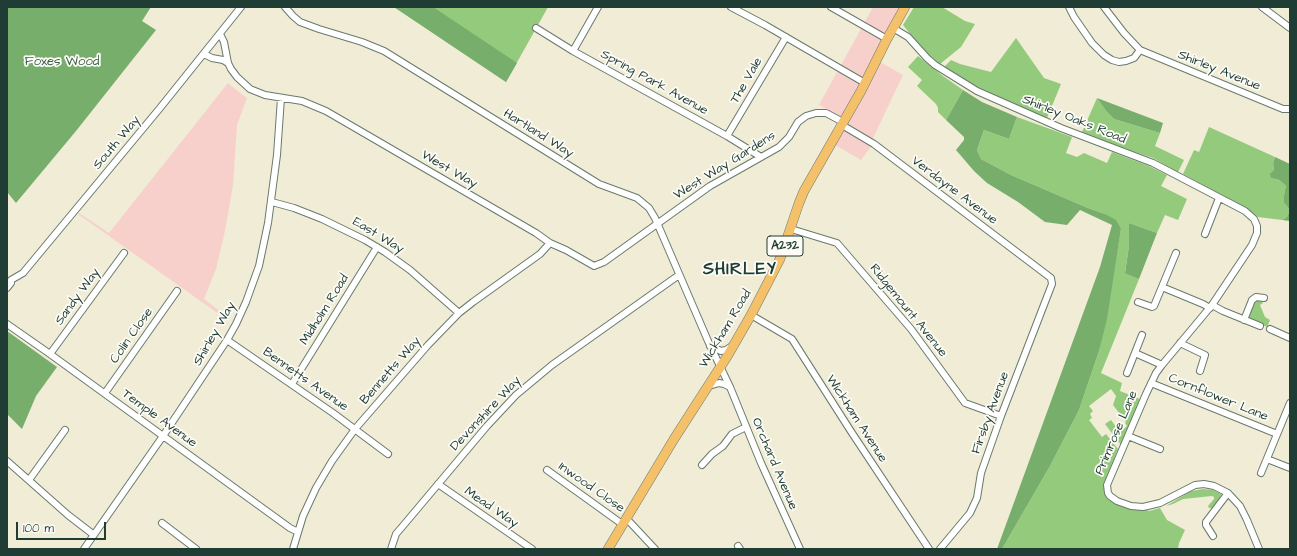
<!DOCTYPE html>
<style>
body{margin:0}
#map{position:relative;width:1297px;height:556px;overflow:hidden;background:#f0ecd6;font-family:"Architects Daughter",sans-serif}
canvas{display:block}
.frame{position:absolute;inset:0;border:8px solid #1f3d34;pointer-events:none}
.scale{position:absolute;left:16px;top:522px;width:90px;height:18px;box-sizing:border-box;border:2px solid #1f3d34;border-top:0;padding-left:5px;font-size:12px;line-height:14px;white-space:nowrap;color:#1f3d34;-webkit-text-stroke:3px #fdfcf7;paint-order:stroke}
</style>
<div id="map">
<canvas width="1297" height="556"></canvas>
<div class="frame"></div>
<div class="scale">100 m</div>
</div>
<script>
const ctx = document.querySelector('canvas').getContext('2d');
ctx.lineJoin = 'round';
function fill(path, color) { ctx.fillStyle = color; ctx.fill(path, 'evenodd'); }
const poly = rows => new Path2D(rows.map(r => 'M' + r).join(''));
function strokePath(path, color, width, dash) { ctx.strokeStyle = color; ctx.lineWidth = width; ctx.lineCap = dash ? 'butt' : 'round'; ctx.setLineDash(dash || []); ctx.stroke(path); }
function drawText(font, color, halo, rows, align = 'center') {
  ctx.font = font + ' "Architects Daughter",sans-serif'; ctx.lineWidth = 3.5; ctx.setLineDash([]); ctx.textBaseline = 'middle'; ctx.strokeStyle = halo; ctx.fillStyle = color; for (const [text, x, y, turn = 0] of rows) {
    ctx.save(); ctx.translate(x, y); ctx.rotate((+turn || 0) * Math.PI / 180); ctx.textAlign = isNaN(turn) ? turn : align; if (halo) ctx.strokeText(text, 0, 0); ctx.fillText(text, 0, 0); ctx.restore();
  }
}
const built = poly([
 [873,7,902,7,873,58,903,75,874,136,870,148,861,160,828,141,842,117,819,105],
 [228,83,240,93,247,98,237,125,233,185,225,231,216,269,204,299,225,315,223,317,78,214,79,213,109,233]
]);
const green = poly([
 [394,7,548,7,506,82],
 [914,7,942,7,965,21,975,24,961,47,940,64,922,49,903,25],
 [1016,38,1044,78,1061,84,1047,118,991,95,944,67,951,60,960,64,991,72],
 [918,56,943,76,963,90,946,120,938,112,938,108,936,104,917,86,922,80,908,67],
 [1097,98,1106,111,1114,119,1160,133,1155,146,1184,160,1178,172,1153,158,1114,145,1082,132],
 [1017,117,1072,137,1066,153,1077,157,1084,153,1107,163,1112,152,1149,166,1167,175,1161,186,1187,199,1178,220,1165,215,1157,233,1129,223,1129,246,1125,272,1139,279,1101,373,1122,383,1120,391,1140,399,1121,445,1105,424,1111,420,1120,432,1127,426,1125,423,1126,422,1113,405,1116,396,1111,389,1089,406,1093,411,1090,414,1092,418,1089,420,1102,437,1106,434,1118,449,1106,479,1105,485,1108,497,1114,503,1132,509,1145,509,1149,511,1160,508,1167,520,1185,530,1179,543,1178,549,1002,549,1050,466,1079,410,1099,351,1111,289,1121,229,1105,214,1088,208,1011,175,981,159,977,150,984,130,1009,139],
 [1209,127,1275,157,1273,164,1274,170,1271,178,1279,180,1286,186,1284,195,1284,203,1290,210,1287,217,1282,220,1258,217,1246,208,1183,174,1194,150,1199,152],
 [1256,300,1261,300,1263,303,1260,305,1265,317,1270,320,1267,327,1252,320,1249,317,1248,315,1254,302],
 [1203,489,1213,490,1221,494,1220,499,1213,508,1209,508,1208,506,1214,499,1214,497,1212,496,1183,499,1173,504,1166,506,1191,491]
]);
const forest = poly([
 [18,7,151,7,142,21,156,30,76,131,16,203,7,192,7,8],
 [394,7,433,7,517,63,506,82],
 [963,90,982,102,1017,117,1009,139,984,130,977,150,981,159,1011,175,1088,208,1105,214,1116,220,1121,229,1107,319,1099,351,1079,410,1050,466,1002,549,997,549,1100,267,1112,225,1080,210,1067,225,1045,222,1018,202,987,183,974,171,956,150,964,140,964,137,946,120],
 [1097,98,1163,123,1160,133,1114,119,1106,111],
 [1275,157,1290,164,1290,221,1282,220,1287,217,1290,210,1284,203,1284,195,1286,186,1279,180,1271,178,1270,174,1274,170,1273,164],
 [1129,223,1157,233,1139,279,1125,273,1129,246],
 [7,331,57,367,36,396,22,429,7,414]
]);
const minor = poly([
 [285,7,293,16,300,22,319,29,362,42,384,51,599,184,637,198,649,208,655,218,708,341,730,387,761,463,800,549],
 [731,7,765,25,865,83],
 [831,7,887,39],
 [1069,7,1074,17,1092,43,1104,55,1112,60,1119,62,1126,61,1134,58,1140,50],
 [1104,7,1124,33,1140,50,1283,109,1290,109],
 [1262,7,1290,28],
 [536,28,573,51,727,136,761,157],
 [893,28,908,37,927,58,935,65,977,91,1061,128,1153,163,1245,211,1254,219,1257,226,1257,233,1252,245,1212,305,1162,365,1156,373,1146,394,1107,485,1108,493,1110,496,1117,501,1131,506,1143,507,1160,503,1195,485,1204,484,1214,486,1228,493,1240,506,1247,520,1259,549],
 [220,34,224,42,228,63,231,69,237,77,250,89,265,95,302,101,326,111,536,233,550,243,566,250,594,266,604,262,710,186,779,147,789,137,798,122,806,116,816,113,826,113,843,122],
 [573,51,598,7],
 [204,54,212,58,223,60,228,63],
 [842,125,874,144,1051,278,1052,284,1001,416,981,473,977,498,970,513,940,549],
 [727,136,786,37],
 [272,202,294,208,322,219,365,240,385,252,410,270,459,313],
 [791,229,837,243,911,329,965,403,1001,416],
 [1205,234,1219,198],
 [1162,287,1203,304,1210,308],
 [7,288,11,283,11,280,23,273,160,108,241,7],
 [1138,302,1152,307,1154,306,1176,253],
 [1212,305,1223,311,1260,326],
 [751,315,792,339,852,433,929,549],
 [1244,320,1252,300,1256,297,1264,298],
 [7,324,50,354,290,528,298,532],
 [1270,329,1290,338],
 [227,340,333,413,388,454],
 [1180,343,1205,355,1200,371],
 [710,346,721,351,726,350,732,346],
 [1135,353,1162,365],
 [50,354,124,253],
 [1127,373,1142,335],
 [1151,383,1277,434],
 [292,384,377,247],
 [709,386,719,383,724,384,730,387],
 [105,393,177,291],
 [1128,436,1160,449],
 [1267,459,1290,468],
 [7,461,68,515,94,535],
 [702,465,712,454,723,446,732,434,746,427],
 [547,470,622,524],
 [1261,473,1290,403],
 [29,480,65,430],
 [438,484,532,549],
 [626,518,655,549],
 [162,523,196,549],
 [1213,536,1206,525,1206,522,1228,493],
 [738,546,740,549],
 [84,549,163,436,227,340,236,324,246,302,259,266,268,223,277,155,281,98],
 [293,549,303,516,316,488,332,461,355,429,428,345,459,313,473,302,540,254,550,243],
 [391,549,396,534,402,527,487,426,516,395,552,365,679,275]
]);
const highway = poly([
 [608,549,674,439,728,355,751,315,780,259,799,203,804,191,861,91,887,39,905,7]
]);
const shields = [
 [785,246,36]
];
const shieldNames = [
 ["A232",785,246]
];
const parkNames = [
 ["Foxes Wood",62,62]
];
const streetNames = [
 ["Shirley Avenue",1219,71,22],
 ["The Vale",747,81,-60],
 ["Spring Park Avenue",654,83,29],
 ["Shirley Oaks Road",1074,120,22],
 ["Hartland Way",538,134,32],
 ["South Way",117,143,-50],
 ["West Way Gardens",725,166,-32],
 ["West Way",449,170,30],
 ["Verdayne Avenue",954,191,37],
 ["East Way",378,236,31],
 ["Sandy Way",78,297,-54],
 ["Midholm Road",325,310,-58],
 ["Ridgemount Avenue",908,311,51],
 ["Wickham Road",726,329,-59],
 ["Shirley Way",215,334,-60],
 ["Colin Close",132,336,-55],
 ["Bennetts Way",391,371,-49],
 ["Bennetts Avenue",305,380,35],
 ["Cornflower Lane",1218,398,22],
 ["Firsby Avenue",991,413,-70],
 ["Devonshire Way",486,414,-47],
 ["Temple Avenue",159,419,36],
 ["Wickham Avenue",856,419,57],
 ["Primrose Lane",1117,433,-67],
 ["Orchard Avenue",774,464,67],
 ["Inwood Close",591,488,35],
 ["Mead Way",491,508,34]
];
const districtNames = [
 ["SHIRLEY",740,270]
];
fill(built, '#f7d0cb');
fill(green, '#94ca7c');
fill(forest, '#77ae6c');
strokePath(minor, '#687a6d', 8);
strokePath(highway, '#687a6d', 10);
strokePath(minor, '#fff', 6);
strokePath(highway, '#f4c16a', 9);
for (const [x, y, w] of shields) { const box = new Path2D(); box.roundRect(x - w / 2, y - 10, w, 20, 3); ctx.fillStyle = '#fdfcf7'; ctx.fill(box); strokePath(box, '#1f3d34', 1); }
drawText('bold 12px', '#1f3d34', null, shieldNames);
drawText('13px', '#3c6046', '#fdfcf7', parkNames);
drawText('13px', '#1f3d34', '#fdfcf7', streetNames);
ctx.letterSpacing = '1px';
drawText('bold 17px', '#1f3d34', '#fdfcf7', districtNames);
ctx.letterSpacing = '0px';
</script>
